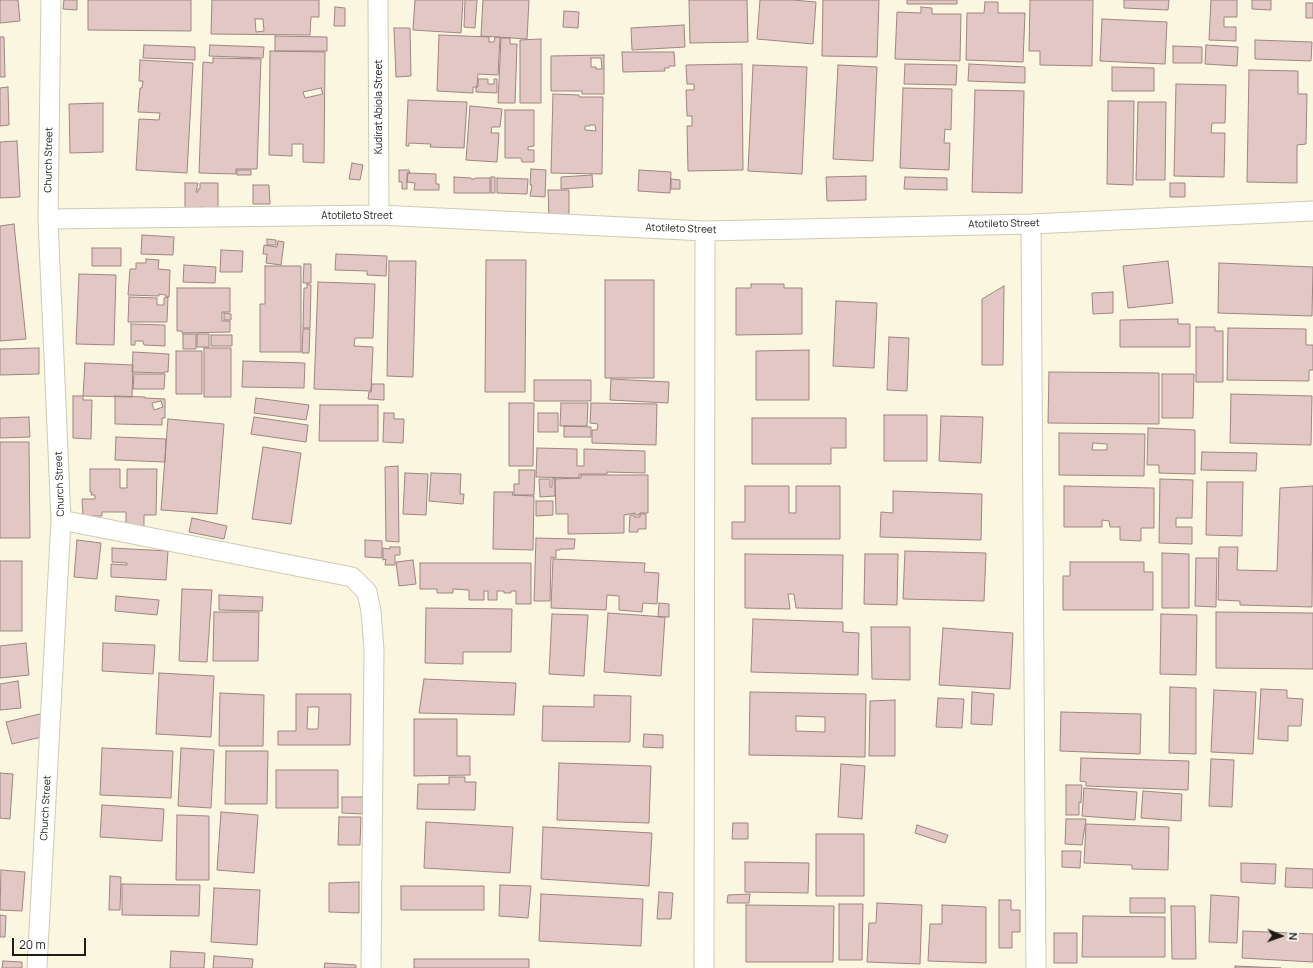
<!DOCTYPE html>
<style>
body{margin:0}
#map{position:relative;width:1313px;height:968px;overflow:hidden;background:#faf6df;font-family:Manrope,sans-serif}
canvas{display:block}
.north{position:absolute;left:1261px;top:916px;width:40px;height:40px;-webkit-text-stroke:3px #fff;paint-order:stroke;rotate:92deg;font-size:11px;font-weight:700;line-height:16px;text-align:center;color:#1e1d15}
.north::after{content:'';display:block;margin:auto;width:14px;height:18px;background:#1e1d15;clip-path:polygon(50% 0,100% 100%,50% 72%,0 100%)}
.scale{position:absolute;left:12px;top:938px;width:74px;height:18px;box-sizing:border-box;border:2px solid #1e1d15;border-top:0;padding-left:5px;font-size:12px;line-height:14px;white-space:nowrap;color:#1e1d15;-webkit-text-stroke:3px #fff;paint-order:stroke}
</style>
<div id="map">
<canvas width="1313" height="968"></canvas>
<div class="north">N</div>
<div class="scale">20 m</div>
</div>
<script>
const ctx = document.querySelector('canvas').getContext('2d');
ctx.lineJoin = 'round';
function fill(path, color) { ctx.fillStyle = color; ctx.fill(path, 'evenodd'); }
const poly = rows => new Path2D(rows.map(r => 'M' + r).join(''));
function strokePath(path, color, width, dash) { ctx.strokeStyle = color; ctx.lineWidth = width; ctx.lineCap = dash ? 'butt' : 'round'; ctx.setLineDash(dash || []); ctx.stroke(path); }
function drawText(font, color, halo, rows, align = 'center') {
  ctx.font = font + ' Manrope,sans-serif'; ctx.lineWidth = 3; ctx.setLineDash([]); ctx.textBaseline = 'middle'; ctx.strokeStyle = halo; ctx.fillStyle = color; for (const [text, x, y, turn = 0] of rows) {
    ctx.save(); ctx.translate(x, y); ctx.rotate((+turn || 0) * Math.PI / 180); ctx.textAlign = isNaN(turn) ? turn : align; if (halo) ctx.strokeText(text, 0, 0); ctx.fillText(text, 0, 0); ctx.restore();
  }
}
const building = poly([
 [0,0,18,0,20,21,0,23,0,0],
 [64,0,77,0,77,10,63,9,64,0],
 [88,0,191,0,191,31,88,30,88,0],
 [212,0,319,0,319,17,311,17,310,35,211,34,212,0],
 [415,0,463,0,461,33,413,30,415,0],
 [465,0,477,0,475,28,464,27,465,0],
 [483,0,529,0,527,39,481,36,483,0],
 [689,0,747,0,748,42,690,43,689,0],
 [760,0,793,0,816,2,813,44,757,39,760,0],
 [823,0,879,0,877,57,822,56,823,0],
 [907,0,957,0,957,4,907,4,907,0],
 [1030,0,1093,0,1092,66,1040,65,1040,51,1029,51,1030,0],
 [1124,0,1169,0,1168,10,1124,8,1124,0],
 [1211,0,1237,0,1237,17,1224,17,1224,27,1236,27,1236,41,1209,40,1211,0],
 [1252,0,1271,0,1271,10,1252,9,1252,0],
 [985,2,998,2,998,13,1025,13,1023,62,966,60,967,13,984,13,985,2],
 [1306,3,1313,3,1313,18,1306,18,1306,3],
 [335,7,345,8,345,26,334,26,335,7],
 [921,7,932,8,932,14,961,14,960,61,895,59,897,12,921,13,921,7],
 [564,11,579,12,578,28,563,27,564,11],
 [255,19,263,19,264,31,256,32,255,19],
 [1102,19,1167,22,1165,64,1100,61,1102,19],
 [684,25,685,47,632,50,631,28,684,25],
 [394,28,410,28,411,76,396,77,394,28],
 [439,35,489,37,489,42,494,42,495,37,500,37,498,75,478,74,477,87,473,87,473,93,437,91,439,35],
 [275,36,327,37,327,51,275,51,275,36],
 [0,37,4,37,5,77,0,77,0,37],
 [501,38,510,38,510,44,517,44,515,103,498,103,501,38],
 [541,39,541,103,520,103,520,40,541,39],
 [1255,40,1312,42,1311,61,1255,59,1255,40],
 [144,45,195,47,195,60,143,58,144,45],
 [210,45,264,47,263,58,209,56,210,45],
 [1206,45,1238,47,1237,66,1205,64,1206,45],
 [1173,46,1202,47,1202,63,1173,63,1173,46],
 [270,51,325,52,324,163,303,162,303,144,292,144,292,156,269,155,270,51],
 [622,52,674,52,675,66,669,66,669,68,664,68,665,71,623,72,622,52],
 [604,55,604,94,582,94,582,91,551,91,551,56,604,55],
 [213,58,261,59,257,169,236,169,236,174,199,173,203,62,213,63,213,58],
 [591,58,601,58,602,69,596,69,596,67,591,67,591,58],
 [140,60,193,63,187,173,136,170,139,119,159,120,160,113,138,112,140,88,142,88,143,81,139,81,140,60],
 [742,64,743,170,688,171,687,126,692,126,692,116,687,116,686,90,694,90,694,84,687,84,686,65,742,64],
 [905,64,957,65,956,85,904,84,905,64],
 [969,64,1025,67,1025,83,968,81,969,64],
 [753,65,807,67,802,174,748,171,753,65],
 [838,65,877,67,873,161,833,159,838,65],
 [1112,67,1154,68,1154,91,1112,91,1112,67],
 [1249,70,1298,71,1298,94,1307,94,1306,144,1297,145,1297,183,1247,182,1249,70],
 [478,79,488,79,488,84,494,84,494,79,497,79,497,93,476,92,476,87,478,87,478,79],
 [1176,84,1226,85,1225,123,1212,123,1211,133,1225,133,1224,177,1174,176,1176,84],
 [8,87,9,125,0,126,0,88,8,87],
 [321,88,323,94,305,98,303,92,321,88],
 [903,88,952,89,951,130,945,129,944,143,950,143,949,170,900,168,903,88],
 [975,90,1024,91,1022,193,972,192,975,90],
 [553,94,579,95,579,97,603,97,602,174,551,173,553,94],
 [408,100,467,102,464,148,430,147,431,144,409,143,409,146,406,146,408,100],
 [1108,101,1134,101,1133,185,1107,184,1108,101],
 [1138,102,1166,102,1165,180,1136,180,1138,102],
 [103,103,103,152,70,153,69,104,103,103],
 [470,106,502,109,500,127,492,127,491,133,499,133,497,162,466,160,470,106],
 [505,110,534,110,534,146,528,147,528,150,534,150,534,162,522,162,521,158,505,158,505,110],
 [590,125,595,125,596,131,585,130,585,126,590,126,590,125],
 [17,141,20,197,0,198,0,142,17,141],
 [352,163,363,165,360,180,349,179,352,163],
 [531,169,546,170,545,197,530,196,532,185,530,185,531,169],
 [237,170,251,170,251,175,237,175,237,170],
 [399,170,409,170,410,173,407,173,407,189,402,189,402,182,399,182,399,170],
 [639,170,671,172,670,193,638,191,639,170],
 [408,173,436,174,436,184,439,184,439,190,414,190,415,183,407,182,408,173],
 [592,175,593,187,561,189,561,177,592,175],
 [866,176,866,200,827,201,826,177,866,176],
 [454,177,471,178,471,179,475,179,475,178,490,178,490,193,454,193,454,177],
 [491,177,495,177,495,193,491,193,491,177],
 [905,177,947,178,947,190,904,189,905,177],
 [497,178,528,179,527,194,497,193,497,178],
 [671,179,680,180,680,189,671,189,671,179],
 [185,183,198,183,196,192,198,192,198,189,200,189,200,183,218,183,218,212,204,212,204,207,185,208,185,183],
 [1170,183,1185,183,1185,197,1170,197,1170,183],
 [253,185,269,185,270,204,253,204,253,185],
 [548,190,569,190,569,217,549,217,548,190],
 [14,224,26,339,0,341,0,226,14,224],
 [142,235,174,237,173,255,141,254,142,235],
 [267,239,276,240,276,245,267,245,267,239],
 [278,241,284,242,281,265,266,263,267,254,263,254,264,245,277,247,278,241],
 [92,248,121,248,121,266,92,266,92,248],
 [221,250,243,251,242,272,220,272,221,250],
 [336,254,387,256,386,276,367,275,367,271,335,270,336,254],
 [146,259,159,260,158,269,170,270,169,297,166,297,166,295,159,294,159,296,128,295,130,269,136,269,136,263,146,263,146,259],
 [486,260,526,260,525,392,485,392,486,260],
 [389,261,416,261,413,377,387,376,389,261],
 [1168,261,1173,303,1128,308,1123,266,1168,261],
 [1219,263,1313,267,1312,316,1218,313,1219,263],
 [304,264,311,264,311,283,303,283,304,264],
 [184,265,216,267,215,283,183,282,184,265],
 [265,266,301,266,301,352,260,352,260,304,265,304,265,266],
 [79,274,116,275,114,345,76,344,79,274],
 [605,280,654,280,654,378,605,378,605,280],
 [318,282,375,284,373,338,355,338,354,346,373,347,371,391,314,389,318,282],
 [307,284,311,285,310,328,303,328,304,288,307,288,307,284],
 [751,284,784,284,784,288,802,288,802,334,736,335,736,288,751,288,751,284],
 [1004,286,1003,365,982,365,982,299,1004,286],
 [177,288,230,288,230,312,222,312,222,321,230,321,230,332,182,333,182,331,177,331,177,288],
 [1113,292,1113,313,1093,314,1092,293,1113,292],
 [129,297,157,298,157,305,164,305,164,298,168,297,167,322,128,322,129,297],
 [836,301,877,303,874,368,833,366,836,301],
 [224,313,231,314,231,320,224,320,224,313],
 [1178,319,1178,324,1190,324,1190,347,1120,347,1120,320,1178,319],
 [131,324,165,325,165,346,144,345,143,341,135,341,135,345,131,345,131,324],
 [1196,327,1215,327,1215,331,1223,331,1223,382,1196,382,1196,327],
 [1228,328,1306,329,1306,345,1313,345,1313,370,1309,370,1309,381,1227,380,1228,328],
 [303,329,310,329,309,353,302,353,303,329],
 [183,334,196,334,196,349,183,349,183,334],
 [197,334,209,334,209,347,197,347,197,334],
 [211,335,232,335,232,346,211,346,211,335],
 [889,337,909,338,907,391,887,390,889,337],
 [39,348,39,374,0,375,0,349,39,348],
 [204,348,231,348,231,397,204,397,204,348],
 [809,350,809,400,756,400,756,351,809,350],
 [176,351,202,351,202,394,176,394,176,351],
 [133,352,169,354,168,372,164,372,164,373,132,372,133,352],
 [243,361,305,363,304,388,242,387,243,361],
 [85,363,133,365,132,397,83,396,85,363],
 [1049,372,1159,373,1159,424,1048,423,1049,372],
 [134,374,165,374,164,389,133,389,134,374],
 [1162,374,1194,374,1193,418,1162,418,1162,374],
 [611,379,669,382,668,403,610,400,611,379],
 [534,380,591,380,591,401,534,401,534,380],
 [372,384,384,384,384,400,368,399,369,392,371,392,372,384],
 [1231,394,1312,396,1311,445,1230,443,1231,394],
 [73,396,83,396,83,400,92,400,91,439,73,438,73,396],
 [115,396,145,397,145,398,165,399,165,418,162,418,162,425,115,424,115,396],
 [256,398,309,405,306,420,254,413,256,398],
 [161,401,163,407,154,410,152,403,161,401],
 [509,403,534,403,533,466,509,466,509,403],
 [561,403,588,403,587,426,560,426,561,403],
 [591,403,657,404,656,445,592,443,592,430,597,430,598,424,590,423,591,403],
 [320,405,378,405,378,441,319,441,320,405],
 [384,413,394,413,394,419,404,419,403,443,383,442,384,413],
 [538,413,558,413,558,432,538,432,538,413],
 [884,415,927,415,927,461,884,461,884,415],
 [941,416,983,417,981,463,939,461,941,416],
 [29,417,30,437,0,438,0,418,29,417],
 [254,417,308,425,306,442,251,434,254,417],
 [752,418,846,418,846,448,831,448,831,464,752,464,752,418],
 [168,419,224,424,217,514,161,510,168,419],
 [564,426,591,427,591,437,564,437,564,426],
 [1148,428,1195,430,1195,474,1159,473,1159,465,1147,465,1148,428],
 [1059,433,1145,434,1144,476,1059,475,1059,433],
 [1093,443,1107,444,1107,450,1092,450,1093,443],
 [116,437,166,439,165,462,115,460,116,437],
 [0,442,29,442,30,538,0,538,0,442],
 [263,447,301,453,291,524,252,519,263,447],
 [537,448,577,449,577,466,584,466,584,449,645,451,645,473,607,472,607,474,579,474,579,478,536,477,537,448],
 [1202,452,1257,453,1256,471,1201,470,1202,452],
 [398,466,399,542,386,541,385,467,398,466],
 [90,469,120,469,120,488,127,488,127,469,157,469,156,515,144,515,144,528,126,527,126,512,102,512,102,516,83,516,82,499,95,499,95,495,91,495,92,492,90,492,90,469],
 [519,470,535,470,534,495,514,495,514,484,519,484,519,470],
 [405,473,428,474,426,515,403,514,405,473],
 [431,473,461,474,460,494,464,494,463,504,429,501,431,473],
 [581,475,648,475,648,513,640,513,639,515,635,515,635,513,624,515,624,533,568,534,568,514,556,514,555,479,581,478,581,475],
 [552,478,555,478,555,496,540,497,539,479,550,479,550,487,552,487,552,478],
 [1160,479,1193,480,1192,518,1176,518,1176,527,1192,527,1192,544,1159,543,1160,479],
 [1207,482,1243,482,1242,536,1206,535,1207,482],
 [745,486,789,486,789,513,796,513,796,486,840,486,840,539,732,539,732,522,745,522,745,486],
 [1064,486,1154,488,1154,528,1141,528,1141,541,1120,540,1120,527,1110,527,1109,521,1102,520,1102,527,1064,527,1064,486],
 [1313,486,1312,607,1240,605,1240,601,1218,600,1219,547,1238,547,1237,570,1277,571,1280,488,1313,486],
 [893,491,982,494,981,540,880,537,881,512,893,513,893,491],
 [494,492,513,492,512,495,534,496,533,550,493,549,494,492],
 [536,501,553,501,553,515,536,516,536,501],
 [640,514,646,514,646,529,638,529,638,532,629,532,630,515,634,515,634,517,640,517,640,514],
 [192,518,227,526,224,539,189,532,192,518],
 [536,538,575,539,574,549,560,549,560,550,556,550,556,558,551,557,550,601,534,601,536,538],
 [77,540,101,543,97,579,74,577,77,540],
 [365,540,382,541,382,558,365,557,365,540],
 [390,547,400,547,400,555,395,555,395,565,385,565,386,559,383,560,383,548,390,549,390,547],
 [112,548,168,551,166,580,111,577,111,564,127,565,127,563,112,562,112,548],
 [905,551,986,553,984,601,903,599,905,551],
 [1162,553,1189,554,1189,608,1162,608,1162,553],
 [745,554,843,555,842,609,796,608,794,594,788,594,790,609,745,608,745,554],
 [865,554,898,554,897,605,864,604,865,554],
 [1196,558,1217,558,1216,607,1195,606,1196,558],
 [553,559,645,563,644,572,659,573,657,604,643,603,642,612,619,610,619,596,607,595,606,610,551,608,553,559],
 [413,560,416,584,399,586,396,562,413,560],
 [0,561,22,561,22,631,0,631,0,561],
 [1070,562,1144,562,1144,572,1153,572,1153,610,1063,610,1063,576,1070,576,1070,562],
 [420,563,531,563,531,604,516,604,516,591,511,591,511,593,504,593,504,591,497,591,497,600,488,600,488,591,484,591,484,600,469,600,469,590,453,589,453,593,437,593,437,589,420,589,420,563],
 [182,589,212,590,207,662,179,661,182,589],
 [219,595,263,597,262,611,219,610,219,595],
 [116,596,159,600,157,615,115,611,116,596],
 [659,603,669,604,669,617,658,617,659,603],
 [426,608,512,609,511,652,463,652,463,664,425,663,426,608],
 [214,612,259,612,258,661,213,661,214,612],
 [1216,612,1313,613,1313,669,1216,668,1216,612],
 [608,613,665,617,661,676,604,672,608,613],
 [552,614,588,615,584,676,549,674,552,614],
 [1161,614,1197,615,1196,675,1160,674,1161,614],
 [753,619,843,622,843,632,859,633,858,675,751,672,753,619],
 [871,627,910,627,910,680,872,679,871,627],
 [943,628,1013,633,1010,689,939,685,943,628],
 [26,643,29,675,0,678,0,646,26,643],
 [103,643,155,645,153,674,102,671,103,643],
 [159,673,214,676,211,737,156,734,159,673],
 [424,679,516,683,514,715,419,713,424,679],
 [18,681,21,708,0,710,0,684,18,681],
 [1170,687,1196,688,1196,754,1169,753,1170,687],
 [1261,689,1287,690,1287,698,1303,699,1301,726,1288,726,1288,741,1258,739,1261,689],
 [1214,690,1256,692,1253,754,1211,752,1214,690],
 [750,692,866,694,865,757,749,755,750,692],
 [796,716,825,717,825,732,796,731,796,716],
 [972,692,994,694,992,725,971,724,972,692],
 [220,693,264,695,263,746,219,746,220,693],
 [296,694,351,694,350,745,278,745,278,731,296,731,296,694],
 [308,707,319,707,318,729,307,729,308,707],
 [594,695,631,696,630,742,542,741,543,706,594,707,594,695],
 [938,698,964,699,962,728,936,727,938,698],
 [895,700,895,756,869,756,870,701,895,700],
 [1061,712,1141,714,1140,754,1060,751,1061,712],
 [44,713,50,735,12,744,6,722,44,713],
 [414,719,457,719,457,756,470,756,470,775,414,776,414,719],
 [644,734,663,735,663,748,643,747,644,734],
 [102,748,173,751,171,798,100,795,102,748],
 [181,748,214,750,211,808,178,806,181,748],
 [226,751,268,751,267,804,225,804,226,751],
 [1081,758,1189,761,1188,790,1086,786,1086,782,1080,781,1081,758],
 [1211,759,1234,760,1232,807,1209,806,1211,759],
 [559,763,651,766,649,823,557,820,559,763],
 [841,764,865,766,862,819,838,817,841,764],
 [276,770,338,770,338,808,276,808,276,770],
 [0,773,13,774,10,819,0,818,0,773],
 [449,777,465,777,465,782,476,782,475,810,417,809,418,784,449,784,449,777],
 [1066,785,1082,785,1081,803,1079,802,1079,815,1066,815,1066,785],
 [1084,788,1137,792,1135,820,1082,816,1084,788],
 [1143,791,1182,794,1181,821,1141,818,1143,791],
 [342,797,363,797,363,814,342,813,342,797],
 [102,805,164,809,162,841,100,837,102,805],
 [221,812,258,815,254,873,217,870,221,812],
 [177,815,209,816,209,880,176,880,177,815],
 [339,817,361,817,360,845,338,845,339,817],
 [1066,819,1086,819,1082,845,1065,844,1066,819],
 [426,822,513,827,510,873,424,868,426,822],
 [733,823,748,823,748,839,732,839,733,823],
 [1086,824,1169,827,1168,870,1132,869,1132,865,1084,863,1086,824],
 [917,825,948,835,945,843,915,833,917,825],
 [543,827,652,833,649,886,541,879,543,827],
 [816,834,864,834,864,896,816,896,816,834],
 [1062,851,1081,851,1080,868,1062,867,1062,851],
 [745,862,809,863,808,893,745,892,745,862],
 [1241,863,1276,864,1275,884,1241,882,1241,863],
 [1286,868,1313,869,1313,888,1285,887,1286,868],
 [1,870,25,872,22,911,0,910,1,870],
 [110,876,121,877,120,910,109,910,110,876],
 [359,882,359,913,329,912,329,883,359,882],
 [122,884,200,885,199,916,122,915,122,884],
 [500,885,531,886,528,918,499,916,500,885],
 [401,886,484,886,484,910,401,910,401,886],
 [214,888,260,890,257,945,211,942,214,888],
 [659,892,673,893,671,919,657,919,659,892],
 [541,894,643,899,641,946,539,941,541,894],
 [750,894,749,903,727,903,728,895,750,894],
 [1211,895,1239,897,1237,943,1209,942,1211,895],
 [1130,898,1165,898,1165,913,1130,913,1130,898],
 [999,900,1011,900,1011,910,1020,910,1020,932,1012,932,1012,948,999,948,999,900],
 [877,903,922,905,920,964,867,962,869,923,876,923,877,903],
 [839,904,863,904,862,960,839,960,839,904],
 [746,905,834,906,833,962,746,962,746,905],
 [942,905,986,907,986,963,928,961,930,924,942,924,942,905],
 [1171,906,1195,906,1196,959,1172,959,1171,906],
 [0,915,6,916,5,937,0,937,0,915],
 [1083,916,1165,917,1165,957,1082,957,1083,916],
 [1243,931,1313,934,1313,962,1242,958,1243,931],
 [1054,933,1077,933,1077,963,1054,963,1054,933],
 [171,951,205,953,204,968,170,968,171,951],
 [214,956,253,959,252,968,213,968,214,956],
 [414,959,529,959,529,968,414,968,414,959],
 [3,961,22,962,22,968,2,968,3,961],
 [325,963,356,965,356,968,324,968,325,963],
 [1235,966,1281,968,1235,968,1235,966]
]);
const minor = poly([
 [378,0,379,215],
 [48,219,379,215,705,231,1031,224,1313,211],
 [1031,224,1036,968],
 [61,520,352,577,367,592,371,611,374,650,371,968],
 [37,968,61,520,48,219,51,0],
 [704,968,705,231]
]);
const streetNames = [
 ["Kudirat Abiola Street",379,107,-90],
 ["Church Street",49,160,-89],
 ["Atotileto Street",357,216],
 ["Atotileto Street",1004,224,-1],
 ["Atotileto Street",681,229,2],
 ["Church Street",60,484,-92],
 ["Church Street",46,808,-87]
];
fill(building, '#e2c7c5');
strokePath(building, '#9e8583', 1);
strokePath(minor, '#cecbb4', 21);
strokePath(minor, '#fff', 19);
drawText('10px', '#1e1d15', '#fff', streetNames);
</script>
